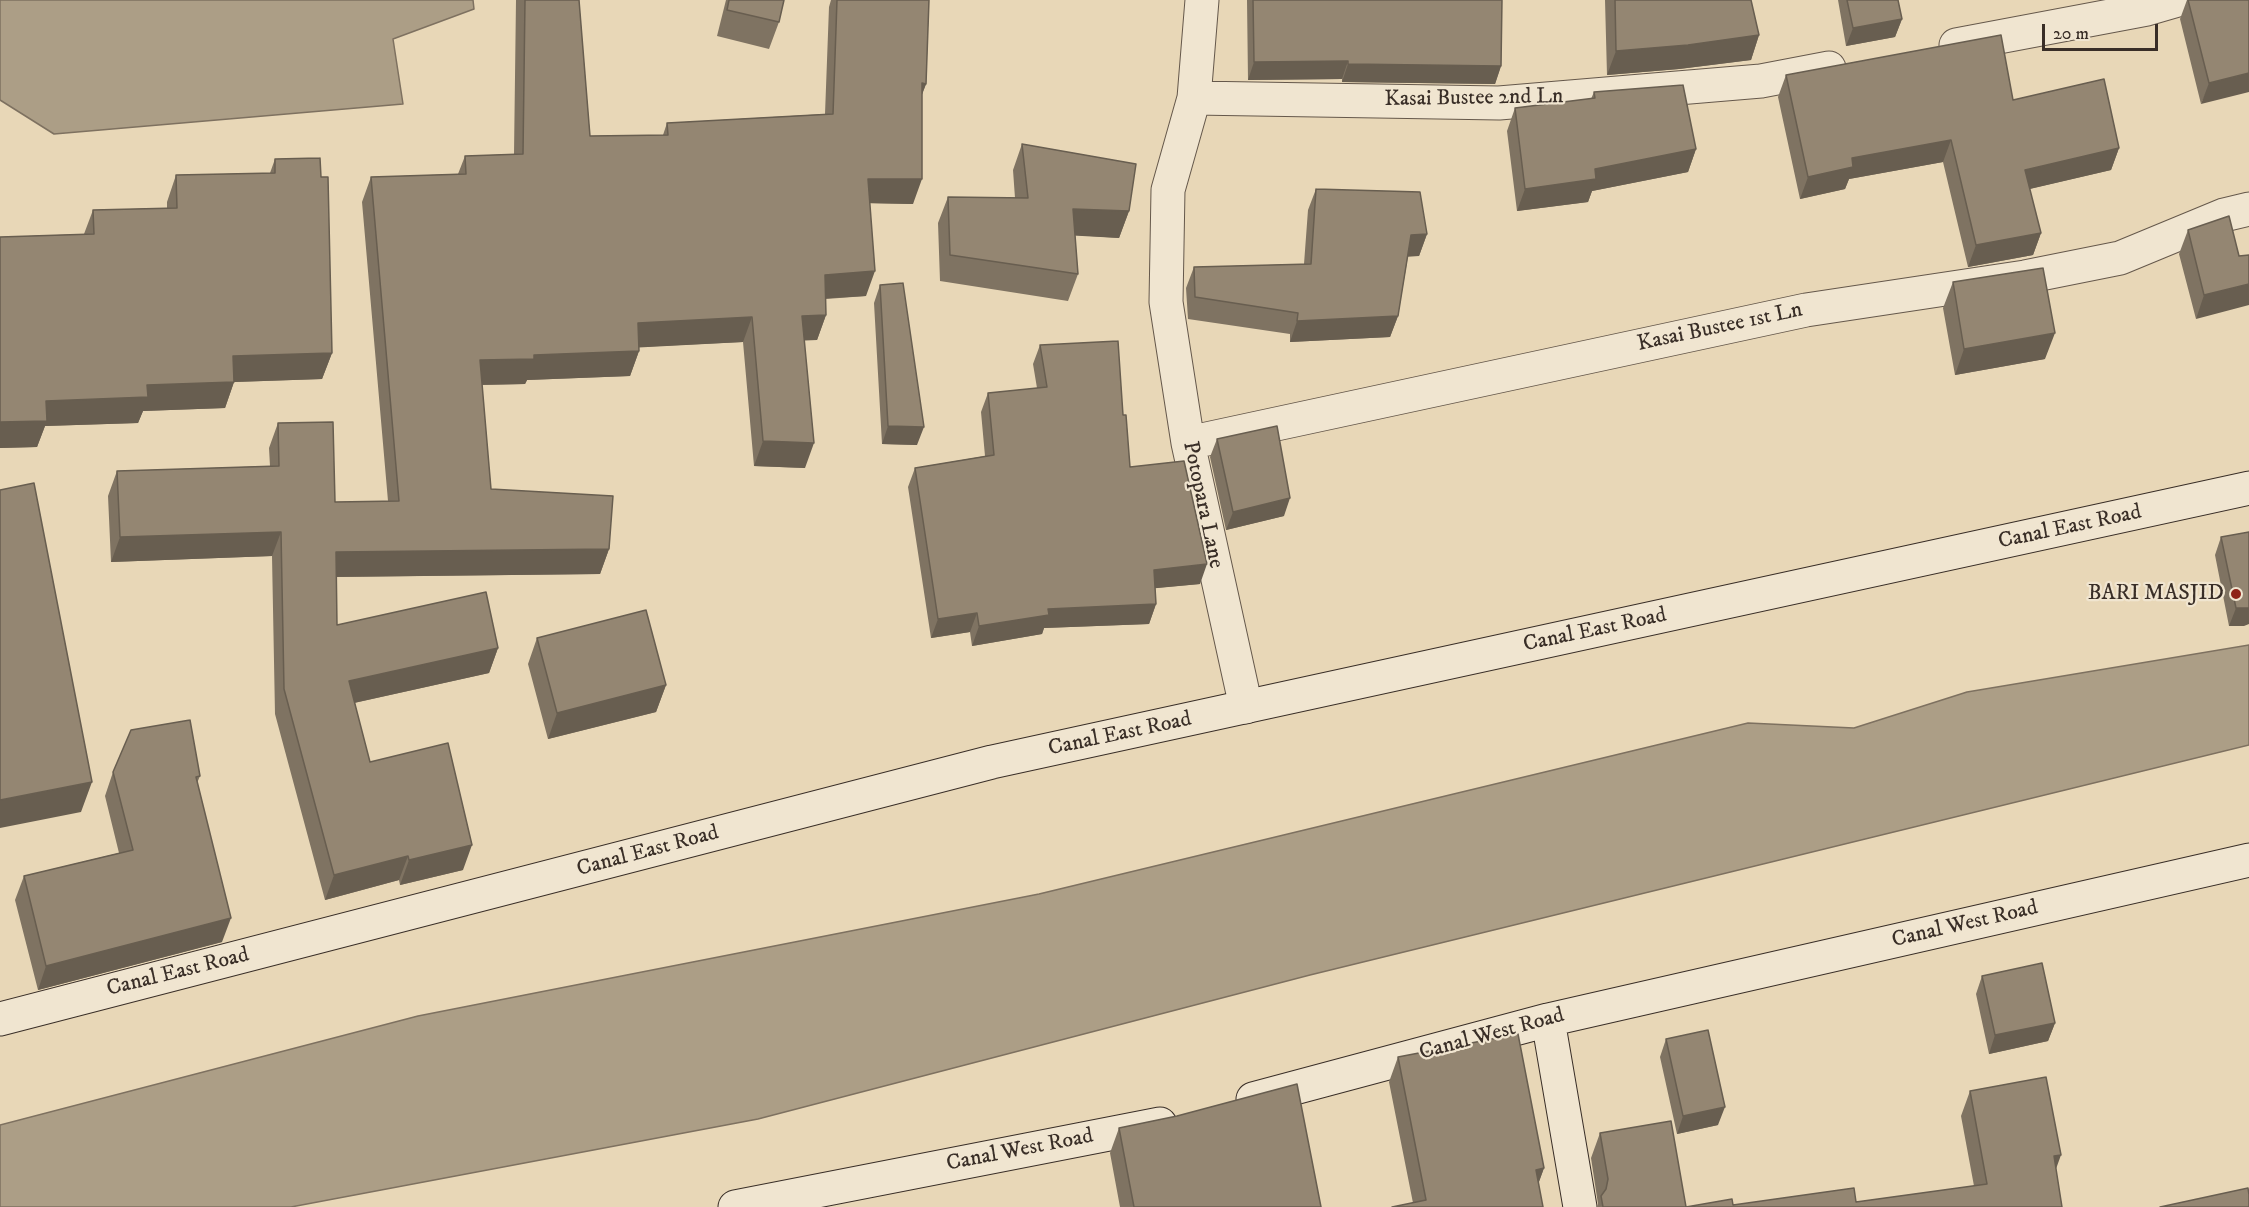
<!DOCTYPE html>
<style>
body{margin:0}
#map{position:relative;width:2249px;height:1207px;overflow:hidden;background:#e8d7b7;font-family:"IM FELL DW Pica",serif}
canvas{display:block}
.scale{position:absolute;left:2042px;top:24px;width:116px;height:27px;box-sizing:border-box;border:3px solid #392e27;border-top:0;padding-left:8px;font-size:18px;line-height:21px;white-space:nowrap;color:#392e27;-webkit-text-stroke:4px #f0e5d0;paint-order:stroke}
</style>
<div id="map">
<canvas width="2249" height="1207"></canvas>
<div class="scale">20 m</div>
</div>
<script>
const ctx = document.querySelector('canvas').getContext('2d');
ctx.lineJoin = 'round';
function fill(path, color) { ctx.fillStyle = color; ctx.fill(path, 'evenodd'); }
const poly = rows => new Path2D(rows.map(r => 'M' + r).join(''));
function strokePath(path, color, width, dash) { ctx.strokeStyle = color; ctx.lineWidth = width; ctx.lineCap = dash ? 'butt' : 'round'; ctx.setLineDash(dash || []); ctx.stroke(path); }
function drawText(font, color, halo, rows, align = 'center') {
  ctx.font = font + ' "IM FELL DW Pica",serif'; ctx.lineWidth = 4.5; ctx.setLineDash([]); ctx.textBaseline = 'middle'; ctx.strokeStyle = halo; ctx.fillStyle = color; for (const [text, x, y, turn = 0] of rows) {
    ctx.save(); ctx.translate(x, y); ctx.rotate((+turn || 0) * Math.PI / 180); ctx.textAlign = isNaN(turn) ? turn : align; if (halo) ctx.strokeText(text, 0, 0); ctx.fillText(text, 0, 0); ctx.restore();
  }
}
const water = poly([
 [0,0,473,0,474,9,393,39,403,104,54,134,0,100,0,0],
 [2249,645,2249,745,1310,975,758,1119,291,1207,0,1207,0,1125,418,1016,1039,894,1748,723,1854,728,1967,692,2249,645]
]);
const street = poly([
 [1202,0,1194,98,1168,190,1166,302,1188,443,1246,707],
 [1956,45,2147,9,2178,0],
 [1194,98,1499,103,1761,81,1829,68],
 [1188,443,1806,310,2025,277,2120,258,2224,215,2249,209]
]);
const secondary = poly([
 [0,1019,992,762,2249,488],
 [1548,1020,1580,1207],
 [1253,1099,1548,1020,2249,860],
 [735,1207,1160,1124]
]);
const wall = poly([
 [516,0,579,0,590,136,663,135,667,123,825,114,829,7,831,0,929,0,926,84,922,94,913,204,870,203,866,296,826,299,826,315,817,340,804,340,805,468,754,466,743,342,639,347,639,351,630,376,527,380,525,384,482,385,491,489,609,549,600,574,336,577,337,625,498,648,489,673,354,703,370,762,463,870,400,885,399,880,325,900,275,714,272,556,111,562,108,496,117,471,270,466,269,448,278,423,335,502,388,501,362,202,371,177,458,174,465,156,514,154],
 [726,0,784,0,779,22,769,49,717,36],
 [1247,0,1502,0,1501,66,1495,84,1342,82,1342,79,1248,80],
 [1605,0,1751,0,1759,35,1751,60,1679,69,1607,75],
 [1838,0,1898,0,1902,19,1895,37,1846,46],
 [2187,0,2249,0,2201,104,2180,19],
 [1786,75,2013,100,2119,148,2111,170,2029,189,2041,233,2033,255,1968,267,1943,162,1849,179,1845,189,1800,199,1778,97],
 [1594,92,1696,149,1688,172,1592,191,1588,202,1517,211,1507,131,1515,108,1591,99],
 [1022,144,1129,211,1119,238,1075,235,1078,274,1068,301,940,281,938,223,948,197,1015,198,1013,170],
 [275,159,321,177,332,353,322,379,234,382,225,408,143,411,138,423,45,426,37,447,0,448,0,237,84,234,93,210,167,208,167,202,176,175,270,173],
 [1316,189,1427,234,1419,256,1408,256,1398,316,1390,337,1290,342,1290,334,1188,319,1186,288,1194,267,1304,264,1308,210],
 [2188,230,2239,256,2196,319,2179,254],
 [1953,282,2045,359,1955,375,1943,308],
 [880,285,917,445,882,444,874,303],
 [1040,345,1123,415,1130,467,1200,584,1155,588,1156,604,1149,624,1044,628,1042,634,972,646,970,632,931,638,908,487,915,468,985,456,981,412,988,393,1037,388,1033,364],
 [1217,439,1284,516,1226,530,1210,457],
 [2221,537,2244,626,2229,626,2215,555],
 [537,638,666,685,656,712,548,739,528,664],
 [113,772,200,776,197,783,222,942,38,990,15,900,24,876,119,853,105,796],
 [1982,976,2055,1023,2048,1041,1989,1054,1976,994],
 [1666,1039,1718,1125,1677,1134,1660,1057],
 [1398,1057,1544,1168,1538,1184,1413,1203,1389,1082],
 [1970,1091,2056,1169,2062,1207,1597,1207,1598,1204,1591,1158,1600,1133,1686,1207,1856,1202,1974,1186,1961,1116],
 [1119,1128,1321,1207,1120,1207,1110,1153]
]);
const shadedWall = poly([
 [1902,19,1895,37,1846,46,1853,28],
 [1759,35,1751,60,1679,69,1607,75,1616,51],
 [1348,61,1342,79,1248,80,1254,62],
 [1348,64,1501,66,1495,84,1342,82],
 [2249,73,2249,92,2201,104,2209,83],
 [922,83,926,84,917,108],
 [1951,140,1943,162,1849,179,1845,189,1800,199,1808,177,1852,158],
 [2119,148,2111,170,2017,192,2025,170],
 [1696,149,1688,172,1592,191,1588,202,1517,211,1525,189,1595,169],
 [868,179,922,179,913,204,859,203],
 [1073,209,1129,211,1119,238,1064,235],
 [2041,233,2033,255,1968,267,1976,245],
 [1427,234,1419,256,1404,257,1411,235],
 [875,271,866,296,816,299,825,275],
 [2249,284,2249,305,2196,319,2204,295],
 [826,315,817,340,793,341,802,316],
 [1398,316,1390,337,1290,342,1297,321],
 [752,317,743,342,629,348,638,323],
 [2055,333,2045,359,1955,375,1964,349],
 [639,351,630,376,527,380,525,384,471,385,480,360,534,355],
 [332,353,322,379,234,382,225,408,143,411,138,423,45,426,37,447,0,448,0,422,46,401,233,356],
 [888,426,924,427,917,445,882,444],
 [763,441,814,443,805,468,754,466],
 [1290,498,1284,516,1226,530,1233,512],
 [281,532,272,556,111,562,120,537],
 [609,549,600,574,327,577,336,552],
 [1207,564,1200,584,1147,589,1154,570],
 [1156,604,1149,624,1044,628,1042,634,972,646,979,626,1048,609],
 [2236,608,2249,608,2249,624,2244,626,2229,626],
 [977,613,970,632,931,638,938,619],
 [498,648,489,673,340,706,349,681],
 [666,685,656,712,548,739,557,713],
 [92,782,81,812,0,828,0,800],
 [472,845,463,870,400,885,409,860],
 [408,856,399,880,325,900,334,875],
 [231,918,222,942,38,990,46,966],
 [2055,1023,2048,1041,1989,1054,1995,1035],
 [1725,1107,1718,1125,1677,1134,1683,1116],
 [2061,1155,2052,1180,2054,1156],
 [1544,1168,1535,1193,1536,1170]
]);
const building = poly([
 [525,0,579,0,590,136,668,135,667,123,833,114,837,0,929,0,926,84,922,83,922,179,868,179,875,271,825,275,826,315,802,316,814,443,763,441,752,317,638,323,639,351,534,355,534,359,480,360,491,489,613,496,609,549,336,552,337,625,486,592,498,648,349,681,370,762,448,743,472,845,409,860,408,856,334,875,284,689,281,532,120,537,117,471,279,466,278,423,333,422,335,502,399,501,371,177,466,174,465,156,523,154,525,0],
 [729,0,784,0,779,22,727,10,729,0],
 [1253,0,1502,0,1501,66,1348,64,1348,61,1254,62,1253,0],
 [1615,0,1751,0,1759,35,1688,45,1616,51,1615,0],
 [1847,0,1898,0,1902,19,1853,28,1847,0],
 [2188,0,2249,0,2249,73,2209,83,2188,0],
 [2001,35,2013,100,2104,79,2119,148,2025,170,2041,233,1976,245,1951,140,1852,158,1853,167,1808,177,1786,75,2001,35],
 [1683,85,1696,149,1595,169,1596,179,1525,189,1515,108,1595,98,1594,92,1683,85],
 [1022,144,1136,164,1129,211,1073,209,1078,274,950,255,948,197,1028,198,1022,144],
 [320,158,321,177,328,177,332,353,233,356,234,382,147,385,148,397,46,401,47,421,0,422,0,237,94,234,93,210,177,208,176,175,275,173,275,159,320,158],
 [1316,189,1420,192,1427,234,1411,235,1398,316,1297,321,1298,313,1195,297,1194,267,1311,264,1316,189],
 [2229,216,2239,256,2249,255,2249,284,2204,295,2188,230,2229,216],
 [2043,268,2055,333,1964,349,1953,282,2043,268],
 [903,283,924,427,888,426,880,285,903,283],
 [1118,341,1123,415,1126,415,1130,467,1184,461,1207,564,1154,570,1156,604,1048,609,1049,615,979,626,977,613,938,619,915,468,994,455,988,393,1047,387,1040,345,1118,341],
 [1277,426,1290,498,1233,512,1217,439,1277,426],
 [34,483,92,782,0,800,0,490,34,483],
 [2249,532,2249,608,2236,608,2221,537,2249,532],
 [646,610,666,685,557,713,537,638,646,610],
 [190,720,200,776,196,777,231,918,46,966,24,876,133,850,113,772,131,730,190,720],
 [2042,963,2055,1023,1995,1035,1982,976,2042,963],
 [1708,1030,1725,1107,1683,1116,1666,1039,1708,1030],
 [1518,1034,1544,1168,1536,1170,1543,1207,1392,1207,1426,1200,1398,1057,1518,1034],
 [2046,1077,2061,1155,2054,1156,2062,1207,1603,1207,1601,1196,1606,1189,1608,1179,1600,1133,1671,1121,1686,1207,1732,1199,1733,1205,1854,1188,1856,1202,1987,1184,1970,1091,2046,1077],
 [1297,1084,1321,1207,1134,1207,1119,1128,1177,1116,1297,1084],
 [2248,1188,2249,1195,2249,1207,2160,1207,2248,1188]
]);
const markers = [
 [2236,594,6,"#8f2418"]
];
const streetNames = [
 ["Kasai Bustee 2nd Ln",1474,99,-1],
 ["Kasai Bustee 1st Ln",1720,328,-12],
 ["Potopara Lane",1202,505,78],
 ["Canal East Road",2070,528,-12],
 ["Canal East Road",1595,631,-12],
 ["Canal East Road",1120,735,-12],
 ["Canal East Road",648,852,-15],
 ["Canal West Road",1965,925,-13],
 ["Canal East Road",178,973,-14],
 ["Canal West Road",1492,1035,-15],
 ["Canal West Road",1020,1151,-11]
];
const poiNames = [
 ["BARI MASJID",2224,594]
];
fill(water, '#ac9e86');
strokePath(water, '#7e7160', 1.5);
strokePath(street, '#65584b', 35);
strokePath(secondary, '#392e27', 35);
strokePath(street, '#f0e5d0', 33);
strokePath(secondary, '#f0e5d0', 33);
fill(wall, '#7f7362');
fill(shadedWall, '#685e50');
fill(building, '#948672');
strokePath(building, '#685e50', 1.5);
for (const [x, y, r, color] of markers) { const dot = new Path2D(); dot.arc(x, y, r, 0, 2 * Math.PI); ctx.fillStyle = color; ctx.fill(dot); strokePath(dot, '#f0e5d0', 2); }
drawText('22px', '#392e27', '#f0e5d0', streetNames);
drawText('22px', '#392e27', '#f0e5d0', poiNames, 'right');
</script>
